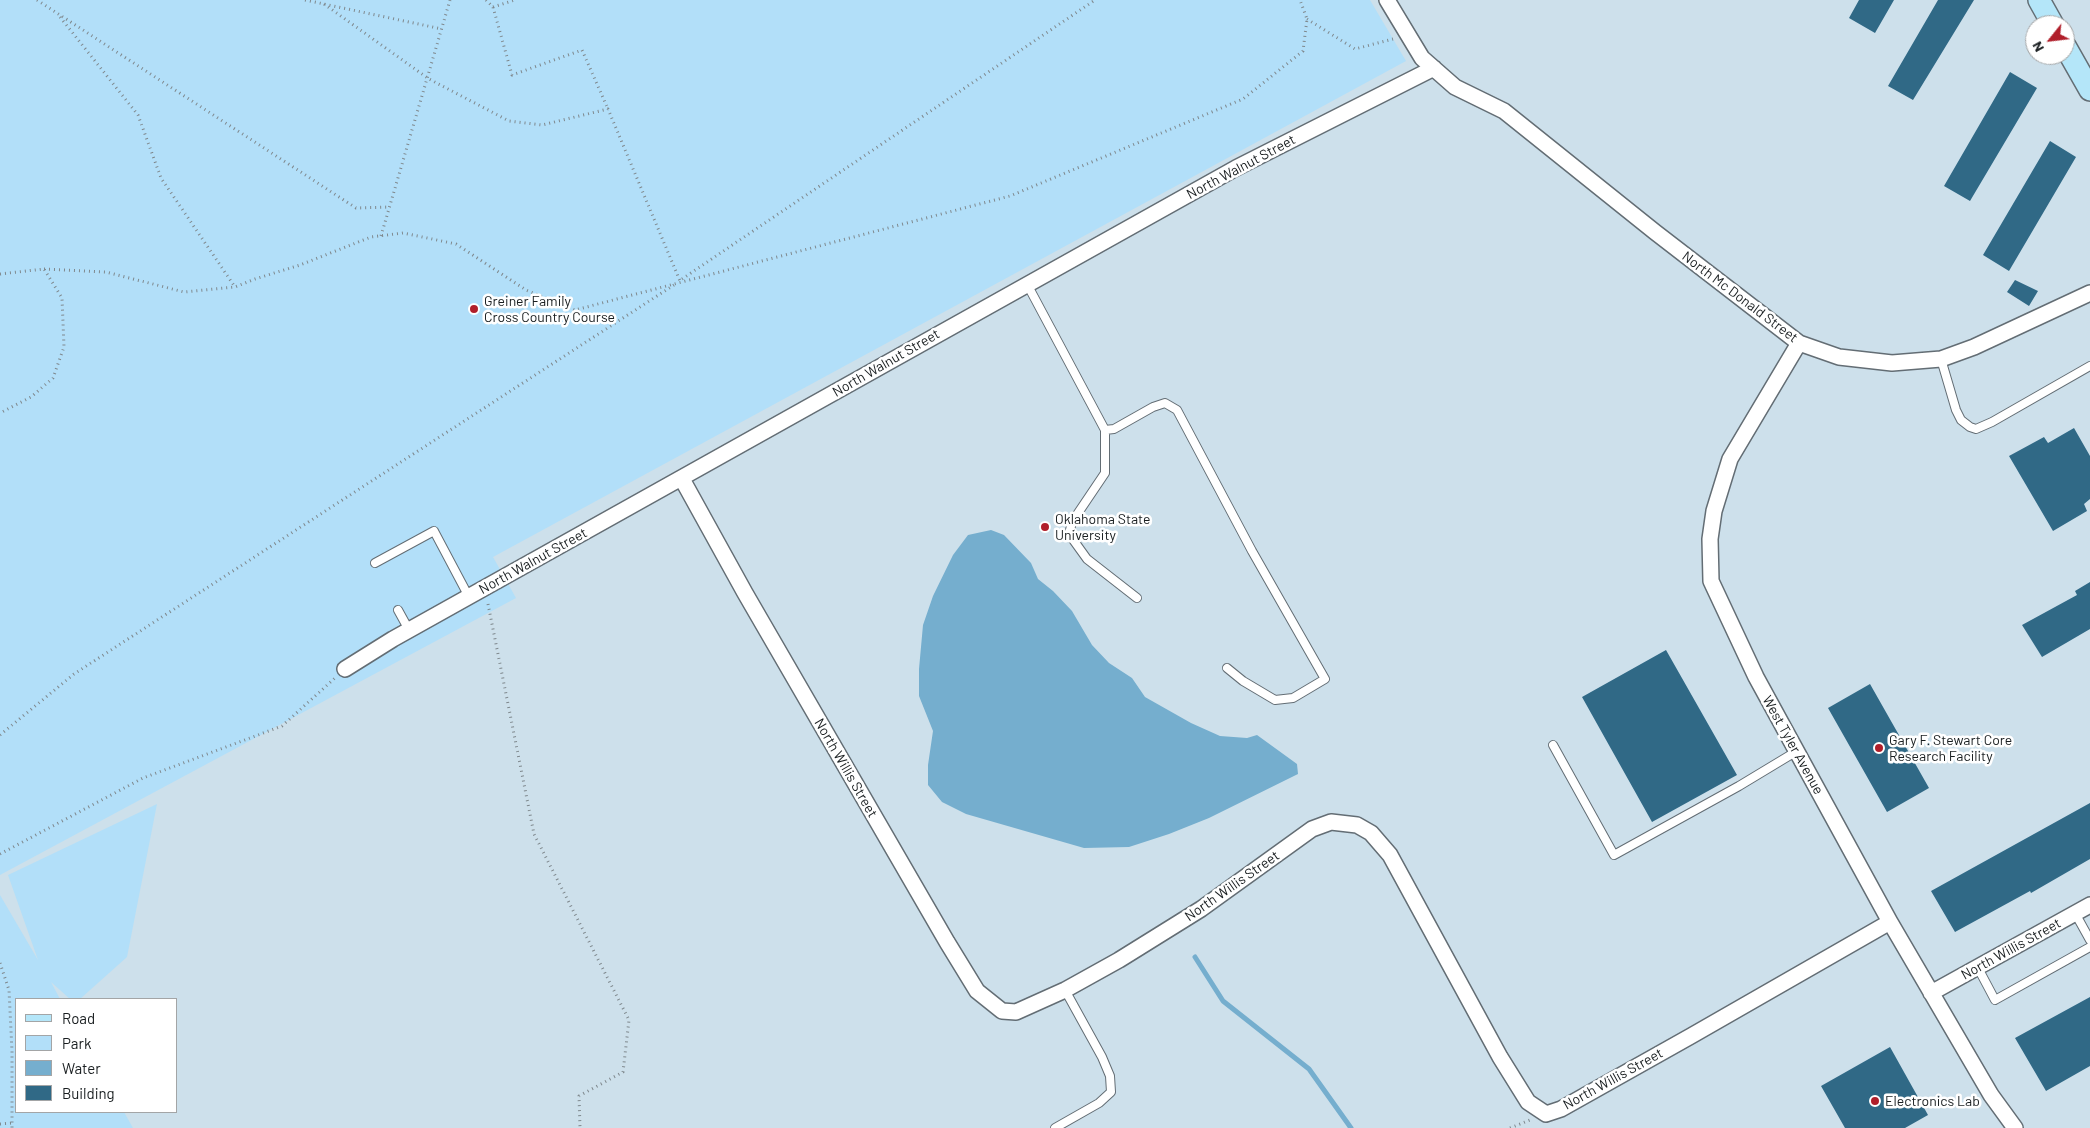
<!DOCTYPE html>
<style>
body{margin:0}
#map{position:relative;width:2090px;height:1128px;overflow:hidden;background:#e0ebf3;font-family:Barlow,sans-serif}
canvas{display:block}
.legend{position:absolute;left:15px;top:998px;width:162px;height:115px;box-sizing:border-box;background:#fff;border:1px solid #a3a5a6;margin:0;padding:6px 9px;list-style:none;font-size:15px;color:#191e20}
.legend li{display:flex;align-items:center;gap:10px;height:25px}
.legend b{width:25px;border:1px solid #a3a5a6}
.north{position:absolute;left:2025px;top:15px;width:50px;height:50px;box-sizing:border-box;background:#fff;border:1px solid #a3a5a6;border-radius:50%;rotate:241deg;font-size:14px;font-weight:700;line-height:20px;text-align:center;color:#191e20}
.north::after{content:'';display:block;margin:auto;width:18px;height:22px;background:#b01e2a;clip-path:polygon(50% 0,100% 100%,50% 72%,0 100%)}
</style>
<div id="map">
<canvas width="2090" height="1128"></canvas>
<ul class="legend">
<li><b style="height:6px;background:#b4e6f9"></b>Road</li>
<li><b style="height:14px;background:#b2dff9"></b>Park</li>
<li><b style="height:14px;background:#75aece"></b>Water</li>
<li><b style="height:14px;background:#306986"></b>Building</li>
</ul>
<div class="north">N</div>
</div>
<script>
const ctx = document.querySelector('canvas').getContext('2d');
ctx.lineJoin = 'round';
function fill(path, color) { ctx.fillStyle = color; ctx.fill(path, 'evenodd'); }
const poly = rows => new Path2D(rows.map(r => 'M' + r).join(''));
function strokePath(path, color, width, dash) { ctx.strokeStyle = color; ctx.lineWidth = width; ctx.lineCap = dash ? 'butt' : 'round'; ctx.setLineDash(dash || []); ctx.stroke(path); }
function drawText(font, color, halo, rows, align = 'center') {
  ctx.font = font + ' Barlow,sans-serif'; ctx.lineWidth = 5; ctx.setLineDash([]); ctx.textBaseline = 'middle'; ctx.strokeStyle = halo; ctx.fillStyle = color; for (const [text, x, y, turn = 0] of rows) {
    ctx.save(); ctx.translate(x, y); ctx.rotate((+turn || 0) * Math.PI / 180); ctx.textAlign = isNaN(turn) ? turn : align; if (halo) ctx.strokeText(text, 0, 0); ctx.fillText(text, 0, 0); ctx.restore();
  }
}
const built = poly([
 [0,0,2090,0,2090,1128,0,1128],
 [2035,25,2065,25,2065,55,2035,55],
 [16,999,176,999,176,1112,16,1112]
]);
const green = poly([
 [0,0,1370,0,1406,61,493,557,516,598,0,875],
 [157,804,127,957,80,999,70,999,51,982,60,999,16,999,16,1112,124,1112,133,1128,0,1128,0,895,38,960,8,875]
]);
const water = poly([
 [991,530,1004,535,1031,563,1038,579,1053,591,1072,611,1092,645,1109,663,1132,678,1145,697,1191,723,1220,736,1247,738,1257,735,1297,764,1298,774,1209,818,1169,834,1129,847,1084,848,966,814,942,802,928,785,928,765,933,731,919,696,919,669,923,625,933,596,953,555,968,535]
]);
const stream = poly([
 [1195,957,1223,1001,1309,1069,1351,1128]
]);
const building = poly([
 [1859,0,1894,0,1875,33,1849,18],
 [1938,0,1974,0,1913,100,1888,86],
 [2010,72,2037,88,1970,201,1944,186],
 [2050,141,2076,157,2009,271,1983,255],
 [2015,280,2038,291,2029,306,2007,292],
 [2074,428,2090,456,2090,499,2084,504,2087,511,2053,531,2009,456,2044,437,2048,443],
 [2090,582,2090,629,2042,657,2022,625,2077,595,2075,591],
 [1666,650,1737,775,1652,822,1582,697],
 [1870,684,1929,788,1887,812,1828,708],
 [2090,803,2090,859,2031,893,2030,891,1955,932,1931,891],
 [2090,997,2090,1066,2046,1091,2015,1038],
 [1890,1047,1928,1115,1905,1128,1845,1128,1821,1086]
]);
const path = poly([
 [37,0,356,208,390,207],
 [305,0,442,29],
 [486,0,493,7,512,75,582,50,608,109],
 [324,4,429,79,509,121,542,125,608,109,680,281],
 [493,7,515,0],
 [60,17,138,115,161,178,235,287],
 [1307,19,1355,49,1393,39],
 [381,236,450,0],
 [44,269,106,272,184,292,235,287,255,279,300,265,371,237,403,233,456,244,526,290,575,310,1010,196,1243,99,1303,51,1307,19,1300,0],
 [0,274,44,269,62,298,64,347,53,378,31,397,0,413],
 [682,279,1095,0],
 [488,604,534,834,629,1020,623,1072,579,1096,580,1128],
 [0,735,74,674,677,283],
 [0,854,143,778,282,726,335,678],
 [0,963,9,990,12,1051,12,1128],
 [0,1124,12,1123],
 [1510,1128,1530,1120]
]);
const lane = poly([
 [1027,284,1105,430],
 [1941,359,1956,410,1961,420,1970,427,1976,429,1992,422,2090,366],
 [375,563,434,531,469,597],
 [1137,598,1087,559,1069,534,1072,522,1105,473,1105,430,1114,429,1153,407,1165,403,1177,410,1252,551,1325,679,1293,698,1275,700,1243,681,1227,668],
 [398,610,409,630],
 [1553,745,1614,855,1739,786,1797,751],
 [2075,913,2090,940],
 [1978,968,1995,1000,2090,947],
 [1055,1128,1099,1103,1111,1092,1110,1076,1102,1057,1065,990]
]);
const street = poly([
 [1387,0,1422,58,1455,87,1504,111,1655,232,1799,343,1839,357,1892,363,1941,359,1974,347,2090,293],
 [1799,343,1730,459,1714,511,1710,539,1711,581,1756,677,1890,922,1991,1095,2015,1128],
 [682,479,745,593,947,942,977,991,1002,1011,1016,1012,1065,990,1119,960,1201,909,1312,829,1331,822,1357,825,1371,833,1390,855,1500,1057,1528,1102,1546,1114,1561,1109,1691,1036,1890,922],
 [345,669,393,639,1236,168,1434,68],
 [1931,993,2090,905]
]);
const secondary = poly([
 [2039,0,2053,25],
 [2065,46,2090,90]
]);
const markers = [
 [474,309,5,"#b01e2a"],
 [1045,527,5,"#b01e2a"],
 [1879,748,5,"#b01e2a"],
 [1875,1101,5,"#b01e2a"]
];
const streetNames = [
 ["North Walnut Street",1241,167,-28],
 ["North Mc Donald Street",1740,297,37],
 ["North Walnut Street",886,363,-30],
 ["North Walnut Street",533,561,-29],
 ["West Tyler Avenue",1793,745,61],
 ["North Willis Street",846,768,60],
 ["North Willis Street",1232,886,-35],
 ["North Willis Street",2011,949,-29],
 ["North Willis Street",1613,1079,-29]
];
const poiNames = [
 ["Greiner Family",484,301],
 ["Cross Country Course",484,317],
 ["Oklahoma State",1055,519],
 ["University",1055,535],
 ["Gary F. Stewart Core",1889,740],
 ["Research Facility",1889,756],
 ["Electronics Lab",1885,1101]
];
fill(built, '#cde0eb');
fill(green, '#b2dff9');
fill(water, '#75aece');
strokePath(stream, '#75aece', 5);
fill(building, '#306986');
strokePath(lane, '#636d74', 10);
strokePath(street, '#636d74', 18);
strokePath(secondary, '#636d74', 24);
strokePath(path, '#7f888d', 3, [1, 4]);
strokePath(lane, '#fff', 8);
strokePath(street, '#fff', 15);
strokePath(secondary, '#b4e6f9', 21);
for (const [x, y, r, color] of markers) { const dot = new Path2D(); dot.arc(x, y, r, 0, 2 * Math.PI); ctx.fillStyle = color; ctx.fill(dot); strokePath(dot, '#fff', 2); }
drawText('14px', '#191e20', '#fff', streetNames);
drawText('14px', '#191e20', '#fff', poiNames, 'left');
</script>
